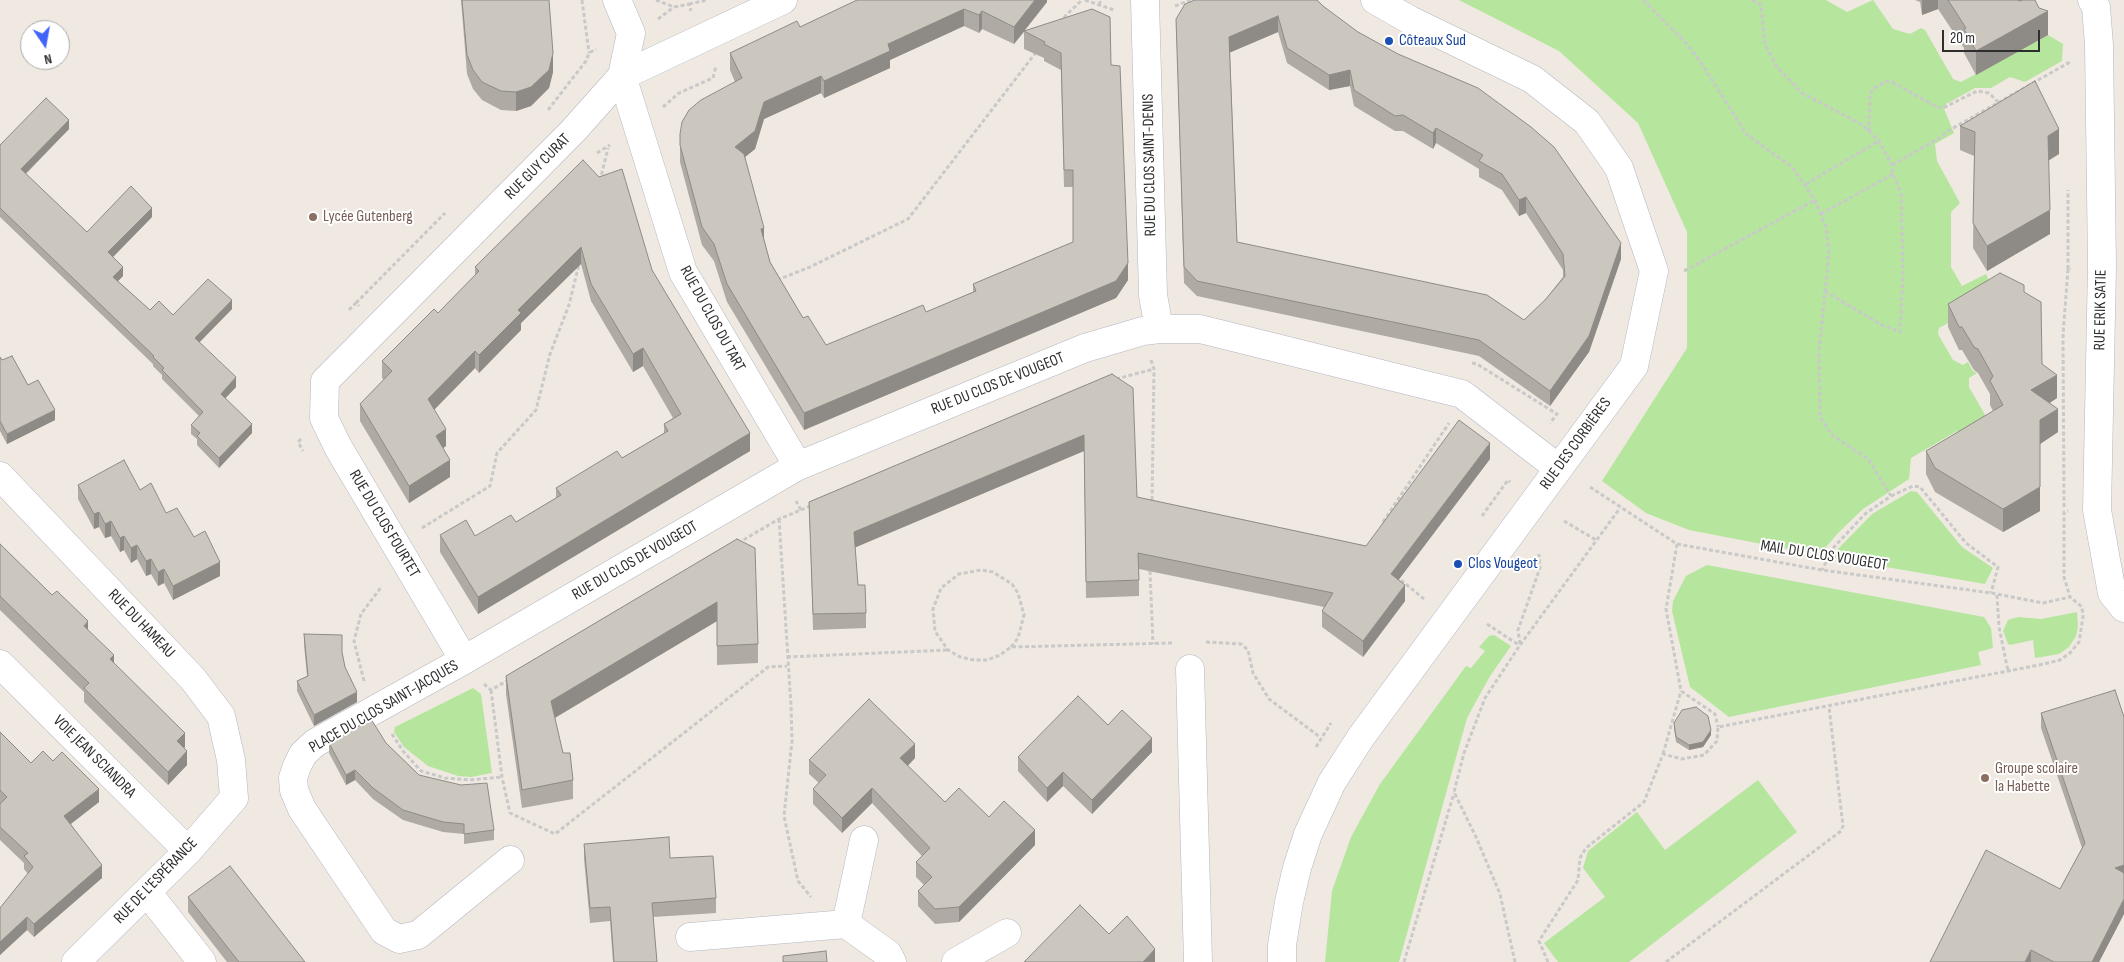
<!DOCTYPE html>
<meta charset="utf-8">
<style>
body{margin:0}
#map{position:relative;width:2124px;height:962px;overflow:hidden;background:#efe9e1;font-family:"Sofia Sans Condensed",sans-serif}
canvas{display:block}
.north{position:absolute;left:20px;top:20px;width:50px;height:50px;box-sizing:border-box;background:#fff;border:1px solid #ababab;border-radius:50%;rotate:168deg;font-size:14px;font-weight:700;line-height:20px;text-align:center;color:#2e2e2e}
.north::after{content:'';display:block;margin:auto;width:18px;height:22px;background:#4264fb;clip-path:polygon(50% 0,100% 100%,50% 72%,0 100%)}
.scale{position:absolute;left:1942px;top:30px;width:98px;height:22px;box-sizing:border-box;border:2px solid #2e2e2e;border-top:0;padding-left:6px;font-size:15px;line-height:18px;white-space:nowrap;color:#2e2e2e;-webkit-text-stroke:4px #fff;paint-order:stroke}
</style>
<div id="map">
<canvas width="2124" height="962"></canvas>
<div class="north">N</div>
<div class="scale">20 m</div>
</div>
<script>
const ctx = document.querySelector('canvas').getContext('2d');
ctx.lineJoin = 'round';
function fill(path, color) { ctx.fillStyle = color; ctx.fill(path, 'evenodd'); }
const poly = rows => new Path2D(rows.map(r => 'M' + r).join(''));
function strokePath(path, color, width, dash) { ctx.strokeStyle = color; ctx.lineWidth = width; ctx.lineCap = dash ? 'butt' : 'round'; ctx.setLineDash(dash || []); ctx.stroke(path); }
function drawText(font, color, halo, rows, align = 'center') {
  ctx.font = font + ' "Sofia Sans Condensed",sans-serif'; ctx.lineWidth = 4; ctx.setLineDash([]); ctx.textBaseline = 'middle'; ctx.strokeStyle = halo; ctx.fillStyle = color; for (const [text, x, y, turn = 0] of rows) {
    ctx.save(); ctx.translate(x, y); ctx.rotate((+turn || 0) * Math.PI / 180); ctx.textAlign = isNaN(turn) ? turn : align; if (halo) ctx.strokeText(text, 0, 0); ctx.fillText(text, 0, 0); ctx.restore();
  }
}
const green = poly([
 [1459,0,1826,0,1847,12,1873,0,1893,29,1910,34,1921,28,1925,30,1953,79,1961,82,2048,35,2063,44,2062,61,2025,82,2010,77,1991,88,1975,88,1946,104,1944,109,1954,133,1935,144,1937,161,1960,203,1951,212,1951,267,1962,286,1986,274,1996,297,1939,328,1938,334,1953,360,1963,365,1968,362,1973,371,1977,373,1969,378,1969,387,1988,420,1964,434,1957,431,1911,458,1909,479,1863,509,1839,532,1819,555,1689,530,1646,513,1602,481,1687,348,1687,232,1638,123,1559,51],
 [1911,491,1917,492,1962,547,1993,568,1985,584,1834,558,1837,550,1872,514],
 [1707,565,1984,617,1991,628,1993,648,1978,652,1981,665,1729,717,1690,687,1672,611,1673,601,1686,576],
 [2077,612,2078,627,2076,636,2069,647,2059,654,2035,658,2033,640,2010,645,2008,644,2003,631,2008,620,2018,617,2041,619],
 [1494,635,1511,646,1490,676,1467,718,1399,962,1325,962,1332,891,1351,837,1380,784,1466,666,1471,668,1485,651,1479,647,1489,636],
 [473,688,481,694,492,773,471,777,458,776,428,766,404,747,394,732,395,727],
 [1758,780,1797,832,1629,962,1558,962,1544,943,1605,897,1583,868,1588,851,1637,812,1665,850]
]);
const path = poly([
 [582,0,589,53],
 [656,0,674,7,689,4,691,11],
 [1085,0,1114,10],
 [1643,0,1686,43,1702,64,1746,134,1792,167,1815,200,1826,227,1829,254,1819,351,1820,417,1832,435,1868,459,1891,496,1865,514,1834,547,1822,570],
 [1752,0,1761,5,1765,44,1777,67,1802,93,1863,125,1879,141,1892,165,1893,174,1901,193,1903,275,1900,332,1882,325,1826,292],
 [689,4,707,0],
 [1099,5,1101,0],
 [1175,6,1191,0],
 [658,19,674,7],
 [1059,22,1082,0],
 [663,107,679,93,713,78,716,66],
 [548,110,586,61,589,53,596,49],
 [1869,132,1870,94,1874,88,1887,81,1892,82,1937,107,1943,108,1977,91,1989,93,1998,102],
 [597,153,610,145],
 [1892,165,1941,137,1948,131,2070,62],
 [600,181,608,148],
 [1806,184,1879,141],
 [1821,214,1893,174],
 [2068,269,2068,190],
 [1684,271,1815,200],
 [777,280,810,267,908,219,1037,51],
 [356,303,445,213],
 [349,310,356,303,359,306],
 [1151,360,1154,369,1152,504],
 [1472,363,1477,364,1557,414,1550,423],
 [1116,379,1154,369],
 [301,439,298,442,303,451],
 [1590,487,1677,544,1822,570,1991,593,2043,603,2070,597],
 [1891,496,1913,486,1920,487,1966,543,1998,567,1991,593],
 [2064,507,2063,335,2068,269,2071,269],
 [801,510,812,505],
 [1482,516,1508,480,1510,482],
 [779,519,791,705,792,741,784,816,798,881,811,897],
 [1564,521,1596,540],
 [1383,522,1449,423],
 [422,528,490,486,497,453,536,410,550,354,569,305,579,264],
 [738,543,779,519,801,510,796,501],
 [1677,544,1666,609,1681,691,1715,714,1718,727],
 [1150,571,1153,644],
 [1396,576,1424,599],
 [1997,595,1999,627,2008,671],
 [1487,624,1519,645],
 [1206,642,1241,644,1248,650,1253,673,1269,699,1320,737],
 [1520,644,1518,630,1540,568,1539,554],
 [1011,647,1018,638,1024,615,1018,593,1012,584,993,572,981,570,959,574,941,588,933,609,935,631,948,650,960,657,974,660,987,660,1000,655,1011,647,1172,643],
 [787,657,948,650],
 [364,681,354,641,361,614,382,586],
 [484,684,491,690,510,679],
 [491,690,502,777,510,813,555,834,768,667,787,666],
 [392,734,403,751,421,771,445,778,470,780,502,777],
 [1316,747,1331,723],
 [1663,754,1681,691],
 [1404,962,1454,793],
 [1515,962,1500,894,1476,837,1454,792,1464,753,1485,698,1520,645,1620,508],
 [1548,962,1539,941,1578,880,1580,858,1586,848,1644,802,1663,754,1682,759,1704,755,1717,741,1718,727,2044,664,2060,660,2070,653,2079,642,2083,617,2082,607,2070,597,2064,577,2064,512,2068,511],
 [1666,962,1841,831,1843,826,1829,707]
]);
const minor = poly([
 [617,0,631,33,622,76,683,272,798,466],
 [1145,0,1153,295,1159,329],
 [2092,0,2096,7,2099,45,2102,266,2097,510,2112,593,2124,608],
 [0,476,193,679,221,716,231,760,234,798,188,851,76,962],
 [464,660,338,447,324,418,325,381,573,131,622,76,783,0],
 [0,664,188,851],
 [1190,669,1198,962],
 [510,860,418,935,399,939,384,931,302,809,294,790,293,778,297,766,303,754,315,743,464,660,798,466,1085,348,1143,331,1159,329,1200,329,1462,394,1558,468],
 [147,892,202,962],
 [846,924,864,840],
 [690,937,846,924,888,954,892,962],
 [956,962,1007,933],
 [1282,962,1282,945,1289,902,1297,868,1308,834,1332,782,1361,737,1634,366,1654,271,1619,168,1587,122,1532,79,1410,20,1375,0]
]);
const wall = poly([
 [461,0,549,0,553,72,549,88,531,106,516,111,501,110,482,100,473,89,467,74],
 [858,0,1047,0,1047,2,1024,31,1111,65,1128,280,1116,298,804,430,727,302,714,261,702,245,680,162,680,134,735,82,730,70,730,53,800,27],
 [964,26,979,33,982,29,1014,44,1024,32,1024,49,1044,58,1044,61,1061,70,1064,187,1073,187,1073,242,973,284,973,292,926,312,826,345,803,318,770,262,764,239,745,157,755,149,764,119,821,93,824,98,890,68,890,60],
 [1915,0,2035,0,2048,35,1976,75,1964,53,1964,48,1938,9,1922,15,1920,2],
 [1323,6,1621,259,1589,352,1550,406,1479,356,1197,296,1184,283,1176,19],
 [1278,32,1287,63,1329,90,1350,86,1354,106,1395,131,1403,131,1433,149,1436,143,1479,169,1479,177,1502,190,1519,216,1526,213,1563,270,1563,277,1545,300,1524,320,1237,242,1230,52],
 [1960,126,2059,154,2048,160,2050,234,1987,271,1973,248,1974,156,1960,150],
 [69,129,26,174,87,232,152,217,113,257,123,276,118,281,150,310,173,315,232,309,199,342,236,387,225,398,252,433,219,468,197,445,197,439,191,434,191,425,199,416,162,379,162,375,153,366,153,364,0,217,0,145],
 [583,160,652,270,750,451,478,614,440,552,440,535,475,536,516,522,556,498,556,488,622,458,664,433,664,424,673,418,643,366,633,372,591,301,581,264,521,323,521,330,479,373,475,368,434,410,446,446,443,448,450,477,409,503,360,421,360,404,384,380,382,378,382,361,438,313,475,276,475,267],
 [2024,292,2042,364,2057,398,2050,403,2058,432,2040,444,2040,511,2003,532,1935,492,1926,474,1926,451,1993,411,1990,405,1990,394,1978,373,1974,370,1962,350,1959,350,1948,327,1948,304],
 [0,357,2,360,28,385,55,420,7,444,0,431],
 [1112,374,1137,497,1366,546,1490,459,1398,580,1405,601,1363,657,1322,627,1322,611,1324,607,1139,569,1139,596,1086,598,1084,451,855,547,858,585,866,613,866,628,813,630,809,502],
 [78,485,140,490,194,537,220,576,173,600,164,583,158,586,151,574,146,576,137,559,131,563,124,550,120,552,111,536,105,538,99,527,94,529,78,499],
 [737,539,758,644,758,663,717,665,717,621,555,718,563,753,573,780,573,799,522,808,506,694,506,676],
 [0,544,88,630,114,664,185,747,184,748,187,765,168,785,84,702,84,692,0,610],
 [304,634,342,653,345,667,357,702,314,726,297,691,297,681,307,676,304,645],
 [2041,713,2124,717,2124,914,2099,962,1930,962,2060,889,2082,848,2041,728],
 [1674,723,1711,735,1703,747,1689,750,1676,742,1674,728],
 [1108,725,1152,752,1092,814,1063,786,1047,802,1018,771,1018,757],
 [0,732,31,763,53,761,99,802,71,824,102,878,34,937,27,930,0,955,0,908,28,874,24,869,24,863,0,840,0,804,1,804,0,803],
 [329,743,386,743,419,775,494,830,494,840,464,844,464,834,443,832,403,820,373,799,355,780,346,785,329,753],
 [915,758,908,766,945,802,989,817,1035,845,959,922,935,924,918,906,918,891,924,885,916,877,916,862,922,856,872,803,842,833,813,804,813,789,819,783,809,774,809,760],
 [584,844,670,858,716,898,716,913,653,917,657,962,613,962,610,921,590,923,584,859],
 [188,897,305,962,227,962,188,912]
]);
const shadedWall = poly([
 [1035,0,1047,0,1047,2,1014,44,1014,27],
 [1922,0,1938,0,1938,9,1922,15],
 [964,9,964,26,890,60,890,68,824,98,824,81,888,44],
 [982,11,982,29,979,33,979,15],
 [2048,11,2048,35,1976,75,1976,51],
 [1278,16,1278,32,1229,53,1229,37],
 [553,53,553,72,549,88,531,106,516,111,516,92],
 [1350,70,1350,86,1329,90,1329,75],
 [821,76,821,93,764,119,755,149,735,165,735,147,764,102],
 [69,120,69,129,21,178,21,169],
 [1436,128,1436,143,1433,149,1433,133],
 [2059,129,2059,154,2048,161,2048,136],
 [1526,197,1526,213,1519,216,1519,200],
 [152,208,152,217,108,262,108,252],
 [2050,210,2050,234,1987,271,1987,246],
 [764,228,764,246,761,229],
 [1621,243,1621,259,1589,352,1550,406,1550,391],
 [581,247,581,264,521,323,521,330,479,373,479,355,518,310],
 [1128,263,1128,280,1116,298,804,430,804,413],
 [123,267,123,276,113,286,113,277],
 [232,300,232,309,195,347,195,338],
 [643,348,643,366,633,372,633,354],
 [475,351,475,368,428,416,428,399],
 [2057,375,2057,398,2031,414,2031,390],
 [236,377,236,387,221,403,221,394],
 [2058,409,2058,432,2040,444,2040,420],
 [55,410,55,420,7,444,7,434],
 [252,424,252,433,219,468,219,458],
 [446,429,446,446,436,453,436,436],
 [750,433,750,451,478,614,478,597],
 [1084,435,1084,451,854,548,854,532],
 [1490,443,1490,459,1391,590,1391,574],
 [450,460,450,477,409,503,409,486],
 [2040,487,2040,511,2003,532,2003,509],
 [99,512,99,527,94,529,94,514],
 [111,521,111,536,105,538,105,524],
 [124,536,124,550,120,552,120,538],
 [137,545,137,559,131,563,131,548],
 [151,559,151,574,146,576,146,561],
 [220,562,220,576,173,600,173,586],
 [164,569,164,583,158,586,158,572],
 [1405,585,1405,601,1363,657,1363,641],
 [717,602,717,621,551,720,551,701],
 [88,621,88,635,84,626],
 [114,655,114,669,110,659],
 [357,692,357,702,314,726,314,715],
 [1711,730,1711,735,1703,747,1689,750,1689,745],
 [185,733,185,747,177,755,177,741],
 [1152,738,1152,752,1092,814,1092,800],
 [915,744,915,758,900,773,900,758],
 [187,751,187,765,168,785,168,772],
 [355,770,355,780,346,785,346,775],
 [1063,772,1063,786,1047,802,1047,788],
 [872,788,872,803,842,833,842,818],
 [99,789,99,802,64,829,64,816],
 [1035,830,1035,845,959,922,959,907],
 [102,865,102,878,34,937,34,924],
 [2124,865,2124,880,2115,868],
 [2124,899,2124,914,2099,962,2092,962],
 [27,917,27,930,0,955,0,942],
 [1155,949,1155,962,1143,962],
 [2031,950,2031,962,2025,962]
]);
const building = poly([
 [462,0,549,0,553,53,549,70,531,87,516,92,501,91,482,82,473,70,467,55,462,0],
 [857,0,1035,0,1014,27,982,11,979,15,964,9,888,44,890,51,824,81,821,76,764,102,755,131,735,147,744,154,764,228,761,229,770,262,803,318,808,316,826,345,923,305,926,312,976,291,973,284,1073,242,1073,170,1064,170,1061,53,1044,44,1045,42,1024,31,1092,9,1110,17,1111,65,1120,66,1128,263,1116,281,804,413,727,284,714,244,702,227,680,145,680,134,682,122,689,110,701,100,742,78,730,53,797,21,800,27,857,0],
 [1195,0,1317,0,1323,6,1358,32,1398,54,1478,88,1531,127,1554,147,1621,243,1589,336,1550,391,1479,340,1197,281,1184,267,1176,19,1185,4,1195,0],
 [1278,16,1287,48,1329,75,1350,70,1354,90,1395,116,1403,115,1433,133,1436,128,1483,155,1479,161,1502,174,1519,200,1526,197,1563,254,1565,276,1545,300,1524,320,1487,295,1237,242,1229,37,1278,16],
 [1948,0,2017,0,2021,1,2023,0,2035,0,2039,8,2048,11,1976,51,1964,29,1966,28,1948,0],
 [2035,81,2059,129,2048,136,2050,210,1987,246,1973,223,1975,132,1960,126,2035,81],
 [46,98,69,120,21,169,87,232,131,186,152,208,108,252,123,267,113,277,150,310,159,301,173,315,208,279,232,300,195,338,236,377,221,394,252,424,219,458,197,436,200,433,191,425,203,412,162,370,164,368,153,357,154,356,0,208,0,145,46,98],
 [583,160,599,177,622,169,652,270,750,433,478,597,440,535,466,520,475,536,511,515,516,522,561,495,556,488,617,451,622,458,668,431,664,424,681,414,643,348,633,354,591,284,581,247,518,310,521,313,479,355,475,351,428,399,446,429,436,436,450,460,409,486,360,404,392,371,382,361,434,309,438,313,479,271,475,267,583,160],
 [2000,273,2024,285,2024,292,2041,302,2042,364,2057,375,2031,390,2058,409,2040,420,2040,487,2003,509,1935,468,1926,451,2003,405,1990,381,1993,376,1978,349,1974,347,1962,327,1959,327,1948,304,2000,273],
 [12,356,28,385,38,380,55,410,7,434,0,421,0,357,2,360,12,356],
 [1112,374,1133,388,1137,497,1366,546,1459,420,1490,443,1391,574,1405,585,1363,641,1322,611,1333,593,1138,553,1139,580,1086,582,1084,435,854,532,858,585,865,585,866,613,813,614,809,502,1112,374],
 [124,460,140,490,151,483,166,513,177,508,194,537,205,531,220,562,173,586,164,569,158,572,151,559,146,561,137,545,131,548,124,536,120,538,111,521,105,524,99,512,94,514,78,485,124,460],
 [737,539,755,548,758,644,717,646,717,602,551,701,563,753,570,753,573,780,522,790,506,676,737,539],
 [0,544,52,595,57,591,88,621,84,626,114,655,110,659,185,733,177,741,187,751,168,772,84,688,89,683,0,596,0,544],
 [304,634,342,635,342,652,345,667,357,692,314,715,297,681,308,676,304,634],
 [2115,690,2124,717,2124,865,2115,868,2124,873,2124,899,2092,962,2054,962,2031,950,2025,962,1930,962,1986,850,2060,889,2085,843,2041,713,2115,690],
 [1078,696,1108,725,1122,710,1152,738,1092,800,1063,772,1047,788,1018,757,1078,696],
 [869,699,915,744,900,758,945,802,959,788,989,817,1004,801,1035,830,959,907,935,909,918,891,932,877,916,862,930,848,872,788,842,818,813,789,826,775,809,760,869,699],
 [1696,707,1708,716,1711,730,1703,742,1689,745,1676,737,1674,723,1682,710,1696,707],
 [371,719,386,743,419,775,461,785,487,783,494,830,464,834,464,824,443,822,403,810,373,788,355,770,346,775,329,743,371,719],
 [0,732,31,763,43,751,53,761,62,752,99,789,64,816,102,865,34,924,27,917,0,942,0,908,33,867,24,856,28,853,0,827,0,804,7,797,0,790,0,732],
 [669,837,670,858,713,856,716,898,652,903,657,962,614,962,610,907,590,908,584,844,669,837],
 [230,866,305,962,239,962,188,897,230,866],
 [1080,905,1109,934,1127,916,1155,949,1143,962,1024,962,1080,905],
 [826,951,827,962,783,962,783,956,826,951]
]);
const markers = [
 [1389,41,5,"#1a4fb4"],
 [313,217,5,"#8d6e63"],
 [1458,564,5,"#1a4fb4"],
 [1985,778,5,"#8d6e63"]
];
const transitNames = [
 ["Côteaux Sud",1399,41],
 ["Clos Vougeot",1468,564]
];
const streetNames = [
 ["RUE DU CLOS SAINT-DENIS",1150,165,-91],
 ["RUE GUY CURAT",538,167,-45],
 ["RUE ERIK SATIE",2101,310,-89],
 ["RUE DU CLOS DU TART",712,319,61],
 ["RUE DU CLOS DE VOUGEOT",998,384,-22],
 ["RUE DES CORBIÈRES",1576,444,-54],
 ["RUE DU CLOS FOURTET",384,524,59],
 ["MAIL DU CLOS VOUGEOT",1824,556,9],
 ["RUE DU CLOS DE VOUGEOT",635,561,-30],
 ["RUE DU HAMEAU",141,624,46],
 ["PLACE DU CLOS SAINT-JACQUES",384,707,-30],
 ["VOIE JEAN SCIANDRA",94,757,45],
 ["RUE DE L'ESPÉRANCE",156,881,-46]
];
const educationNames = [
 ["Lycée Gutenberg",323,217],
 ["Groupe scolaire",1995,769],
 ["la Habette",1995,787]
];
fill(green, '#b6e59e');
strokePath(minor, '#b4b7c1', 29);
strokePath(path, '#c9c9c9', 3, [4, 2.5]);
strokePath(minor, '#fff', 28);
fill(wall, '#afaba4');
fill(shadedWall, '#8e8b86');
fill(building, '#cbc7bf');
strokePath(building, '#8e8b86', 1);
for (const [x, y, r, color] of markers) { const dot = new Path2D(); dot.arc(x, y, r, 0, 2 * Math.PI); ctx.fillStyle = color; ctx.fill(dot); strokePath(dot, '#fff', 2); }
drawText('16px', '#164399', '#fff', transitNames, 'left');
drawText('16px', '#2e2e2e', '#fff', streetNames);
drawText('16px', '#785e54', '#fff', educationNames, 'left');
</script>
